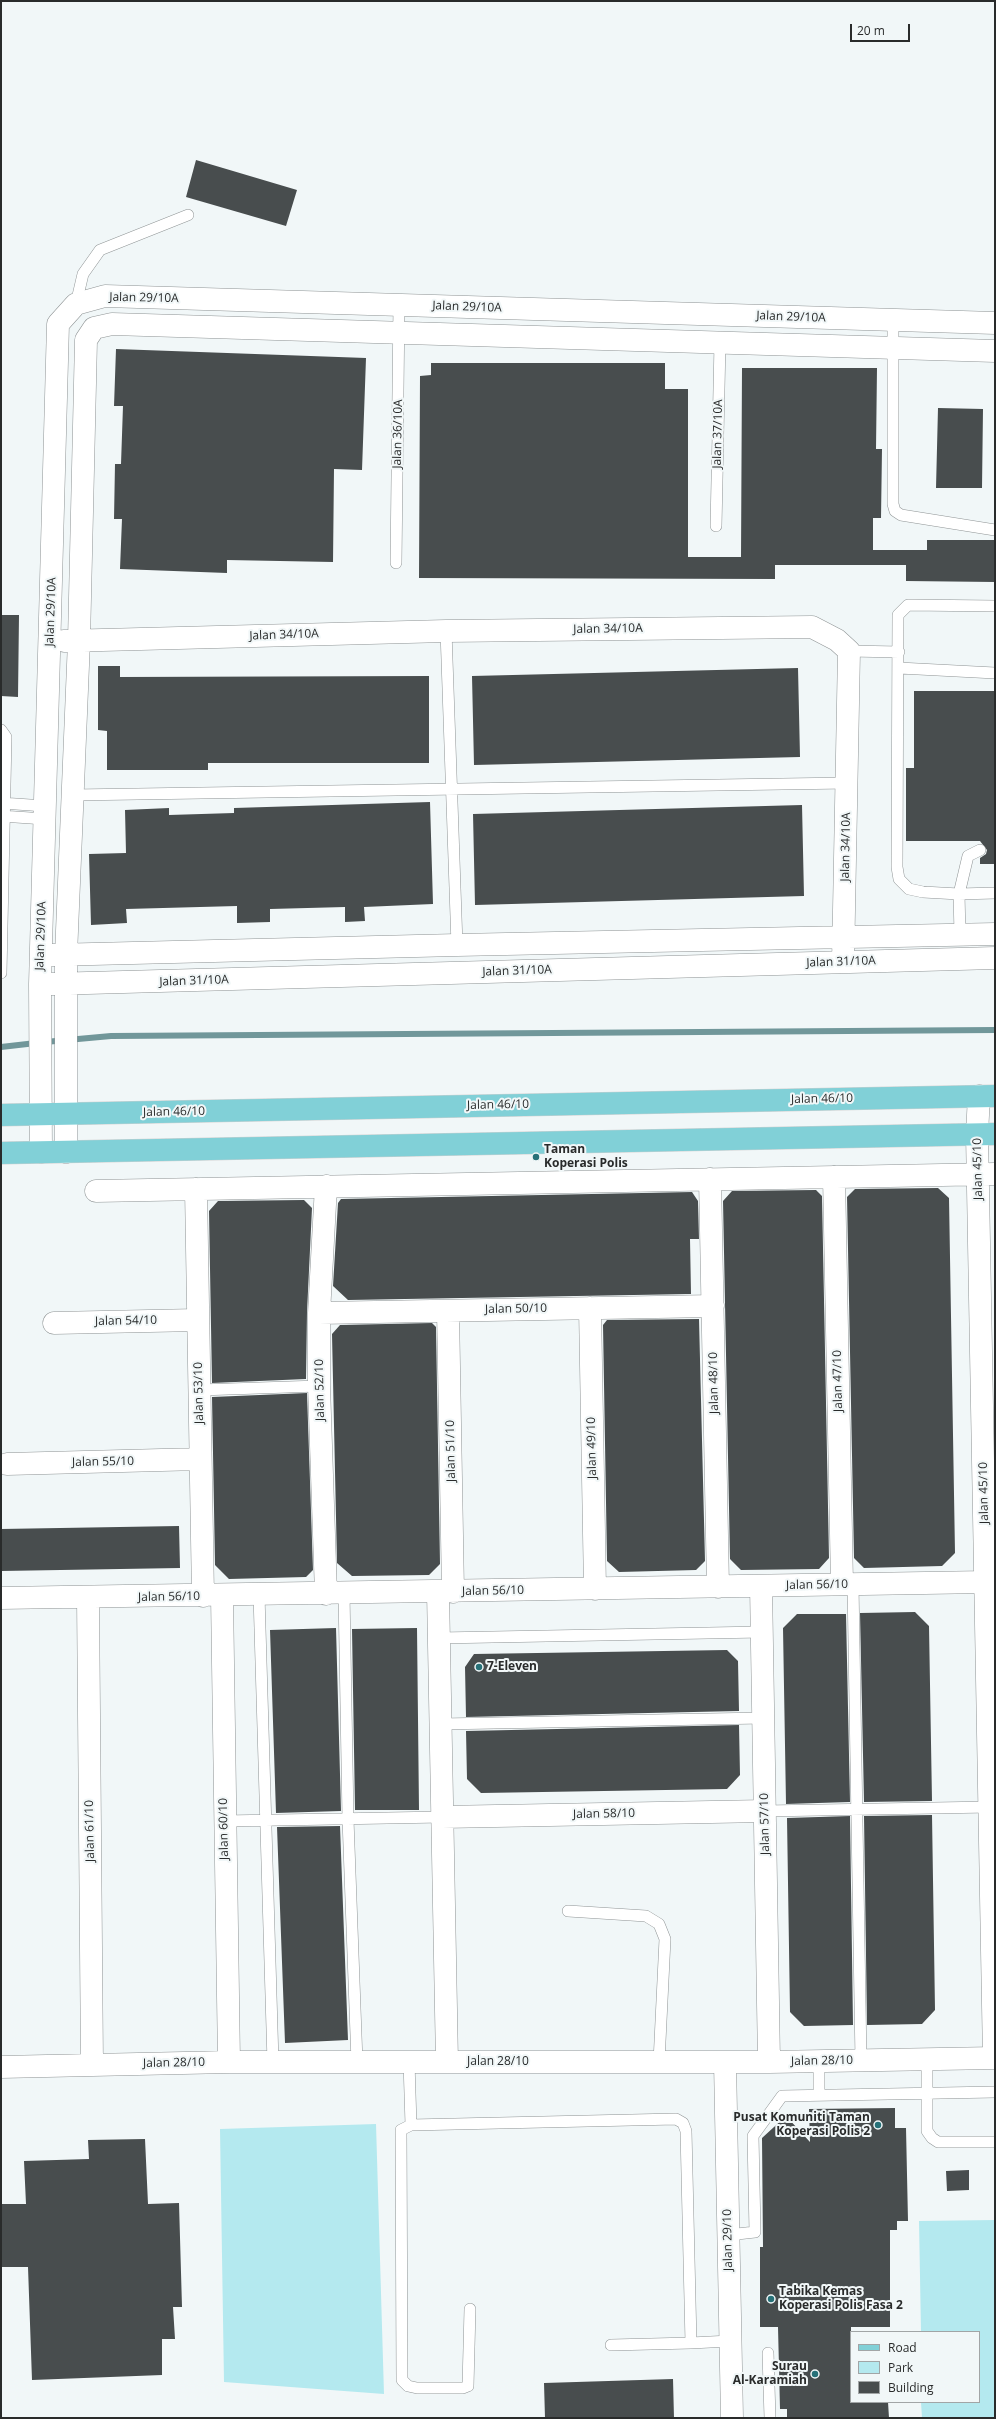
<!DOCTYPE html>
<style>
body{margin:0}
#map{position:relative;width:996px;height:2419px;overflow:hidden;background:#f1f7f8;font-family:"Open Sans",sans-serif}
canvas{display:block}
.frame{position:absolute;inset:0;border:2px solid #292b2b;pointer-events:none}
.legend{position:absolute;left:850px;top:2331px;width:130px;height:72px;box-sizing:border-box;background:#f1f7f8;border:1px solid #a1a5a6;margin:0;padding:5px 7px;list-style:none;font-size:12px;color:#292b2b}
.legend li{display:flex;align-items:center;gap:8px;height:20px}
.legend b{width:20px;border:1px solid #a1a5a6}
.scale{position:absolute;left:850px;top:24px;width:60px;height:18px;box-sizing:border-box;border:2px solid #292b2b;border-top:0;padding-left:5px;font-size:12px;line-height:14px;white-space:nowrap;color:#292b2b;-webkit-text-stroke:3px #f1f7f8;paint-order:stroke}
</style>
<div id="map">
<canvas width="996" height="2419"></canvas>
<div class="frame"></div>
<ul class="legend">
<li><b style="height:5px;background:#81d0d7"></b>Road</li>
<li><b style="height:11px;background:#b4e9ef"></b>Park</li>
<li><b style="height:11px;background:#484d4e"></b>Building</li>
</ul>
<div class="scale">20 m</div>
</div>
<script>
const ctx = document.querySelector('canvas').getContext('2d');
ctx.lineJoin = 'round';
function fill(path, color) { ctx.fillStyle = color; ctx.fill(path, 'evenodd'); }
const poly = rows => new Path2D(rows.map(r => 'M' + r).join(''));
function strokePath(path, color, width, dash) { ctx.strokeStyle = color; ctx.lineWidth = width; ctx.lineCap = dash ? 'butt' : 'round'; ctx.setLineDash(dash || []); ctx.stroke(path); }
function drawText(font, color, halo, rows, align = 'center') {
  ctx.font = font + ' "Open Sans",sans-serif'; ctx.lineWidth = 4; ctx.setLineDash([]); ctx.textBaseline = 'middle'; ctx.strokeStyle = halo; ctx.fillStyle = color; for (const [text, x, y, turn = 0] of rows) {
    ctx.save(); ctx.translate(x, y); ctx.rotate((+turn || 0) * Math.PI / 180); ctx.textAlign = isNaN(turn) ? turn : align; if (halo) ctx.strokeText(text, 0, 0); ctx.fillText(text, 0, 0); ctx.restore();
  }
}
const green = poly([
 [376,2124,384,2394,224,2382,220,2129],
 [995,2220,995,2418,922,2418,921,2402,979,2402,979,2332,921,2332,919,2221]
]);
const stream = poly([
 [45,1042,111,1036,995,1030],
 [1,1047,36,1043]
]);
const building = poly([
 [196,160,297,190,286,226,186,197],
 [116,349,366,358,362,470,334,469,333,562,227,560,227,573,120,569,122,519,114,519,115,464,121,464,123,406,114,406],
 [431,363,665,363,665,389,688,389,688,557,741,557,742,368,877,368,876,449,882,449,881,518,873,518,873,550,927,550,927,540,995,540,995,582,906,581,906,565,775,565,775,579,419,578,420,376,431,375],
 [938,408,983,409,982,488,936,488],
 [1,615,19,615,18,697,1,696],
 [98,666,120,666,120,677,429,676,429,763,208,763,208,770,107,770,107,731,98,730],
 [798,668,800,757,474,765,472,676],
 [914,691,995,691,995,864,980,864,980,858,986,854,987,850,980,841,906,841,906,768,914,768],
 [430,802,433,904,364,907,365,921,345,922,345,907,270,909,270,922,237,923,237,906,126,909,127,923,91,925,89,854,126,853,125,810,169,808,169,815,234,813,234,808],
 [802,805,804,896,475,905,473,814],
 [938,1188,949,1198,955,1553,942,1566,864,1568,854,1558,847,1197,855,1189],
 [816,1190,822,1196,829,1558,819,1569,741,1570,730,1559,723,1201,732,1191],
 [692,1192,698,1201,699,1239,690,1239,691,1294,348,1300,333,1286,338,1203,341,1199],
 [304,1200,312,1208,307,1312,306,1379,212,1383,209,1211,218,1201],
 [699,1319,705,1561,696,1570,619,1572,607,1561,603,1325,607,1320],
 [432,1323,436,1327,440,1564,429,1575,352,1576,337,1563,332,1334,340,1325],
 [307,1393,313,1570,306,1577,229,1579,215,1565,212,1397],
 [179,1526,180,1568,1,1571,1,1529],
 [915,1612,929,1626,932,1801,864,1802,860,1613],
 [797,1614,846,1614,850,1802,786,1804,783,1628],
 [336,1628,341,1811,276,1813,270,1630],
 [417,1628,419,1810,355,1810,352,1629],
 [727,1650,738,1661,739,1711,466,1717,465,1667,474,1654],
 [739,1725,740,1775,727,1789,481,1793,467,1779,466,1731],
 [932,1815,935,2010,922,2024,867,2025,864,1816],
 [850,1816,853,2025,804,2026,790,2012,787,1818],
 [340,1826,348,2040,285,2043,277,1827],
 [895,2108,895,2128,906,2128,908,2221,897,2221,897,2230,890,2230,890,2327,851,2327,851,2402,888,2402,889,2418,787,2418,787,2409,780,2409,778,2327,760,2327,760,2247,763,2247,762,2138,786,2116,810,2142,809,2109],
 [145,2139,148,2204,179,2203,182,2307,173,2307,175,2339,162,2339,162,2375,32,2380,28,2267,1,2267,1,2204,26,2204,24,2161,89,2159,88,2140],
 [969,2170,969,2190,947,2191,946,2171],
 [673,2379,674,2418,545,2418,544,2383]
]);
const service = poly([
 [76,304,83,274,100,250,188,215],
 [893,320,893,504,895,511,901,515,995,530],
 [716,526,720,343],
 [396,563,399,305],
 [446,631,457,945],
 [849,651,899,652],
 [899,668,995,673],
 [1,730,6,737,1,973],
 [73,795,847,783],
 [1,803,45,806],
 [1,816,45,819],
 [980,850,968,856,959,894,923,892,909,889,899,879,897,867,898,615,908,605,995,606],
 [960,934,959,894,995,893],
 [199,1390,319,1386],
 [853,1584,861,2061],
 [344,1593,348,1819,357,2062],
 [259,1595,273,2062],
 [439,1638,762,1632],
 [441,1724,763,1718],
 [765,1811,990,1807],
 [224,1821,442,1817],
 [568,1911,646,1916,659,1924,665,1939,659,2062],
 [927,2060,927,2131,932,2138,938,2142,995,2142],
 [819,2061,819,2095],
 [409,2062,411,2125,676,2119,683,2123,686,2131,691,2343,730,2341],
 [411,2125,401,2130,402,2380,408,2386,417,2388,463,2388,468,2386,470,2309],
 [728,2235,755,2232,753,2136,782,2096,995,2092],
 [611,2345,691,2343],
 [768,2353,770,2418]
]);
const minor = poly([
 [64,641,446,631,812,627,837,640,849,651,843,962],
 [52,955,457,945,995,934],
 [51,984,995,958],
 [979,1096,977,1134,994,2058],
 [41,1152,40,984,58,324,76,304,105,296,995,323],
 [66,1152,66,955,79,641,86,340,94,328,112,324,995,351],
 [834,1177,842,1584],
 [710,1179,718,1587],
 [326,1186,319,1313,319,1386,326,1594],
 [196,1189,203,1596],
 [96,1191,995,1174],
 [590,1308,595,1589],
 [448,1311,453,1592],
 [319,1313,713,1306],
 [54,1323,197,1320],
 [7,1464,200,1459],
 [761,1586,769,2062],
 [438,1592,447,2062],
 [222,1596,229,2062],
 [88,1597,92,2065],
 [1,1598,986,1582],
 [442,1817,765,1811],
 [725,2062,732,2418],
 [1,2067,229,2062,769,2062,995,2058]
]);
const primary = poly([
 [1,1115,995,1096],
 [1,1153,995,1134]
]);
const markers = [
 [536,1157,4,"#277178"],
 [479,1667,4,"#277178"],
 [878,2125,4,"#277178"],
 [771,2299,4,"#277178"],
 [815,2374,4,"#277178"]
];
const streetNames = [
 ["Jalan 29/10A",144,298,1],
 ["Jalan 29/10A",467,307,2],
 ["Jalan 29/10A",791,317,2],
 ["Jalan 36/10A",398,434,-89],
 ["Jalan 37/10A",718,434,-89],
 ["Jalan 29/10A",51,612,-88],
 ["Jalan 34/10A",608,629,-1],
 ["Jalan 34/10A",284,635,-2],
 ["Jalan 34/10A",846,847,-89],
 ["Jalan 29/10A",41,936,-88],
 ["Jalan 31/10A",841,962,-2],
 ["Jalan 31/10A",517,971,-2],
 ["Jalan 31/10A",194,981,-2],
 ["Jalan 46/10",822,1099,-1],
 ["Jalan 46/10",498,1105,-1],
 ["Jalan 46/10",174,1112,-1],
 ["Jalan 45/10",978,1169,-91],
 ["Jalan 50/10",516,1309,-1],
 ["Jalan 54/10",126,1321,-1],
 ["Jalan 47/10",838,1381,-91],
 ["Jalan 48/10",714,1383,-91],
 ["Jalan 52/10",320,1390,-91],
 ["Jalan 53/10",199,1393,-91],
 ["Jalan 49/10",592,1448,-91],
 ["Jalan 51/10",451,1451,-91],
 ["Jalan 55/10",103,1462,-1],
 ["Jalan 45/10",984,1493,-91],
 ["Jalan 56/10",817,1585,-1],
 ["Jalan 56/10",493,1591,-1],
 ["Jalan 56/10",169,1597,-1],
 ["Jalan 58/10",604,1814,-1],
 ["Jalan 57/10",765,1824,-91],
 ["Jalan 60/10",224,1829,-91],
 ["Jalan 61/10",90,1831,-91],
 ["Jalan 28/10",822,2061,-1],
 ["Jalan 28/10",498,2062],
 ["Jalan 28/10",174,2063,-1],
 ["Jalan 29/10",728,2240,-91]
];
const poiNames = [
 ["Taman",544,1150],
 ["Koperasi Polis",544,1164],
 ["7-Eleven",487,1667],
 ["Pusat Komuniti Taman",870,2118,"right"],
 ["Koperasi Polis 2",870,2132,"right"],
 ["Tabika Kemas",779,2292],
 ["Koperasi Polis Fasa 2",779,2306],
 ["Surau",807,2367,"right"],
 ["Al-Karamiah",807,2381,"right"]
];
fill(green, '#b4e9ef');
strokePath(stream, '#71979a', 6);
fill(building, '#484d4e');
strokePath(service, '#8f9495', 12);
strokePath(minor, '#8f9495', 23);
strokePath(primary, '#d0d0d0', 23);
strokePath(service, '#fff', 11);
strokePath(minor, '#fff', 22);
strokePath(primary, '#81d0d7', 22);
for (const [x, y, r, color] of markers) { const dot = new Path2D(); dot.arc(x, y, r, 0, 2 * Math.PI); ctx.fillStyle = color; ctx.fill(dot); strokePath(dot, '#f1f7f8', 1.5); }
drawText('12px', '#292b2b', '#f1f7f8', streetNames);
drawText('bold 12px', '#292b2b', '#f1f7f8', poiNames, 'left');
</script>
